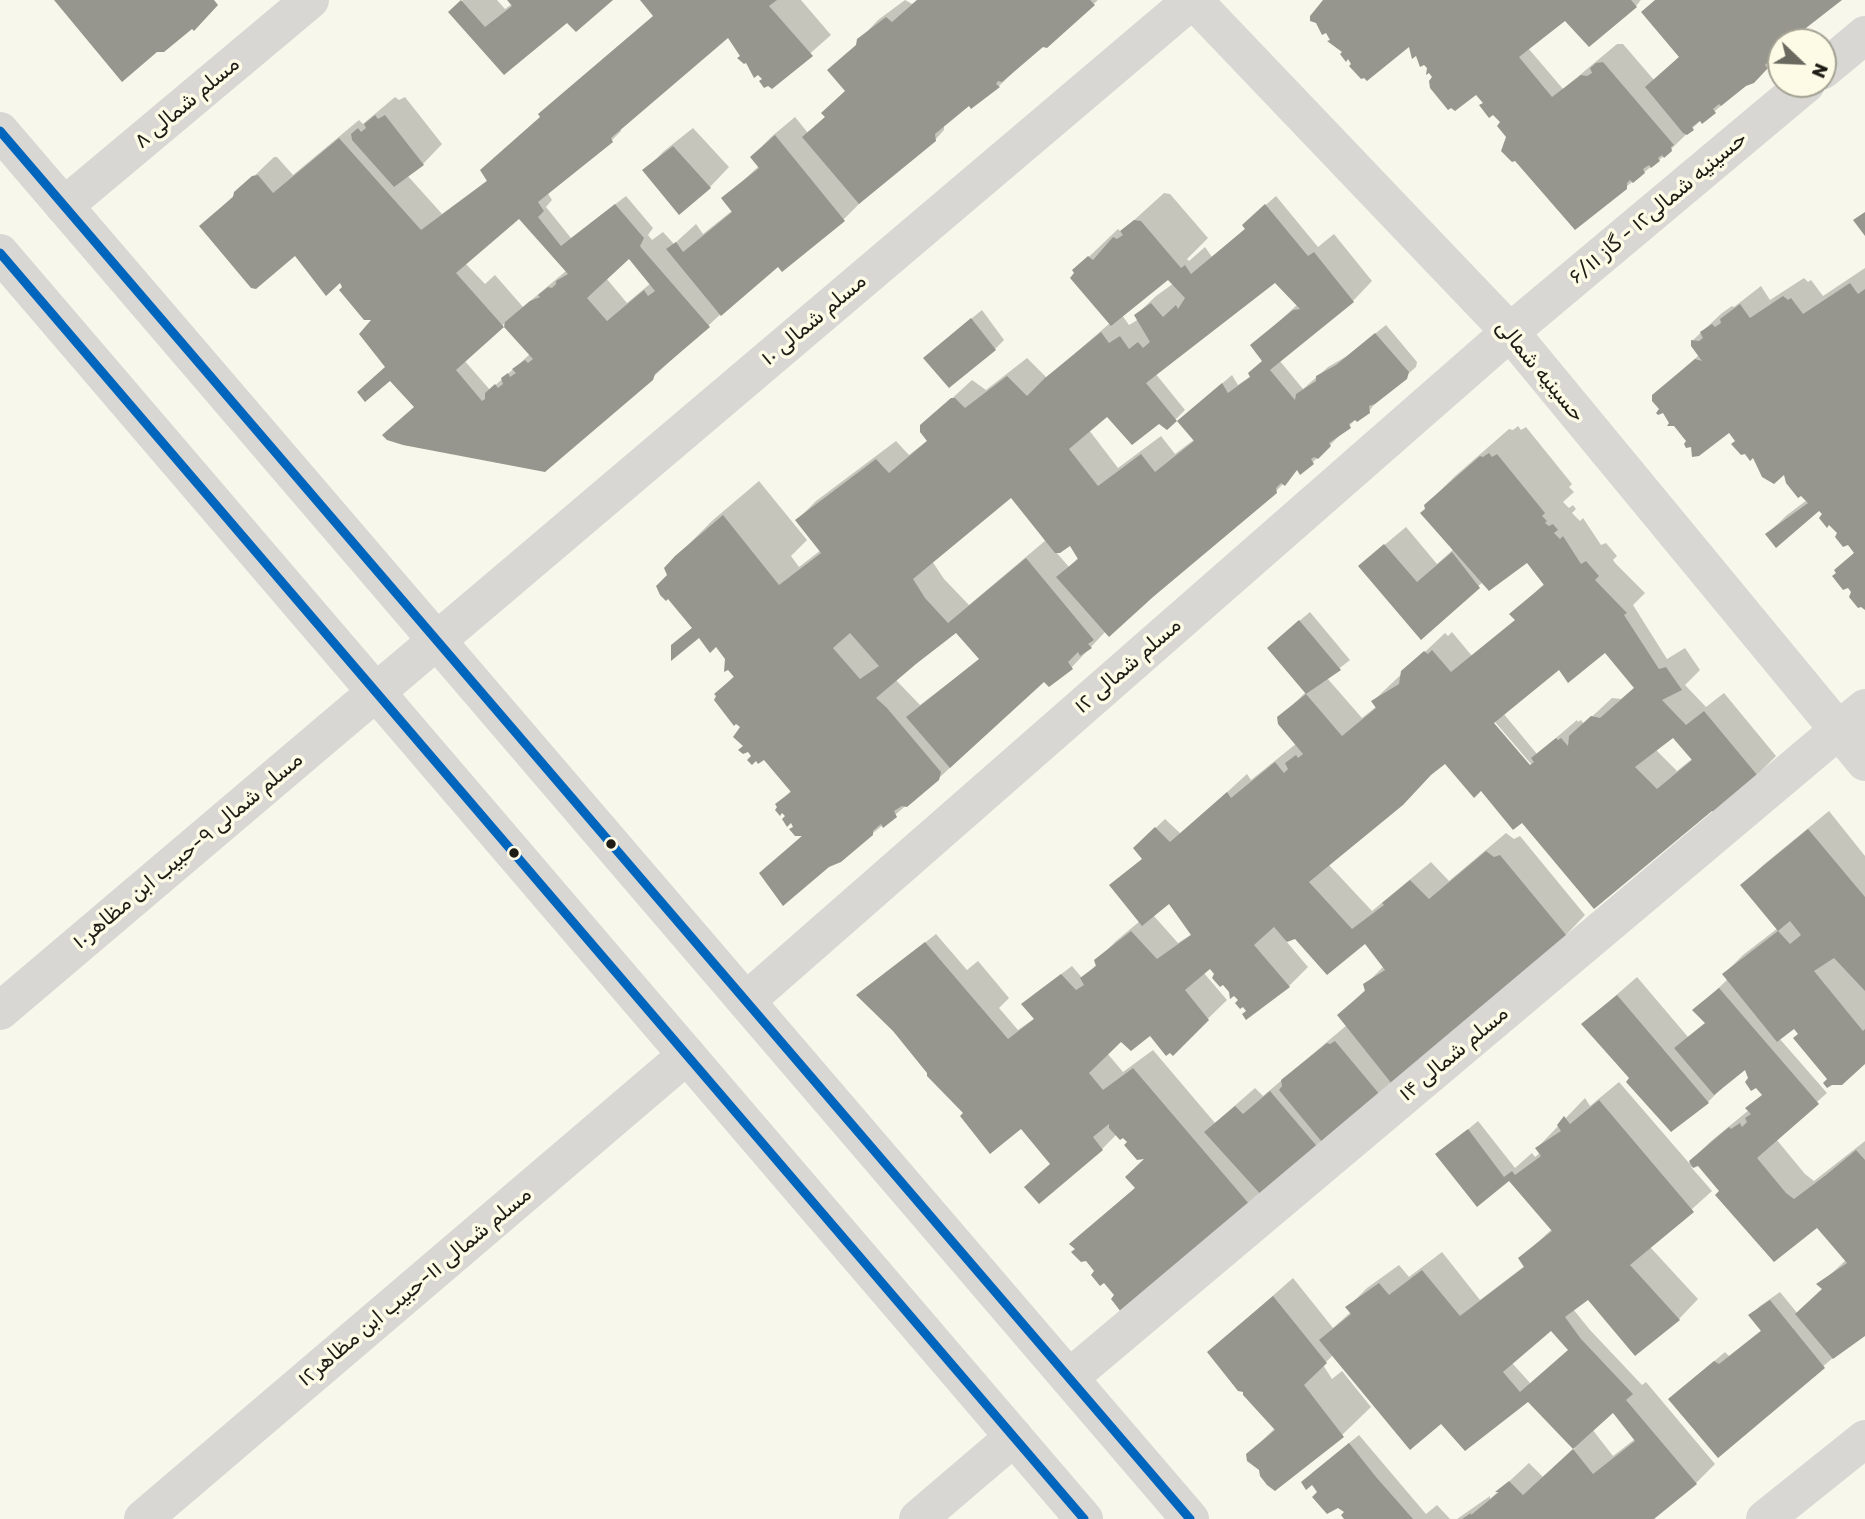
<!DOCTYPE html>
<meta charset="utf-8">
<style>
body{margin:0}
#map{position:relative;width:1865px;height:1519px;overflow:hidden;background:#f8f7eb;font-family:Rubik,sans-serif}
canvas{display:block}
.north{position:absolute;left:1767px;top:28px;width:70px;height:70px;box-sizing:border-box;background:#fdfbe6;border:2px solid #a3a292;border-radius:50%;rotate:113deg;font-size:19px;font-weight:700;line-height:28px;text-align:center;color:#1d1c15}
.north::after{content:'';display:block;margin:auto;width:24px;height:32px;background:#6a6960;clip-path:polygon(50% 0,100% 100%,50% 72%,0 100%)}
</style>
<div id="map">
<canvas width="1865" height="1519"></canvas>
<div class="north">N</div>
</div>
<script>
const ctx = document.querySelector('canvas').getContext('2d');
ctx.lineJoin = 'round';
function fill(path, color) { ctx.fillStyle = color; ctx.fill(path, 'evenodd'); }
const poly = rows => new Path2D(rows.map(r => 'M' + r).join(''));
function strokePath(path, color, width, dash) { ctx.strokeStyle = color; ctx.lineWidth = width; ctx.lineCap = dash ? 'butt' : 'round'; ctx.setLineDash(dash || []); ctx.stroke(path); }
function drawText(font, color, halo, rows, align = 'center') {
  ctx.font = font + ' Rubik,Cairo,sans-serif'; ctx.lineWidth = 7; ctx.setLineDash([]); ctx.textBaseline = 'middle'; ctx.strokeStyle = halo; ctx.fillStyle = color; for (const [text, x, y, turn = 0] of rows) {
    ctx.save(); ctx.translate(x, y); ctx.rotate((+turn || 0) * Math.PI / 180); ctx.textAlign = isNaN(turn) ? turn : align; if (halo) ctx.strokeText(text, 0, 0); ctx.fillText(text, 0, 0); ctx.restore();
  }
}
const shadow = poly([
 [463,0,497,0,505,9,512,4,509,0,610,0,567,21,505,72,451,12],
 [642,0,801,0,831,35,772,87,742,56,728,35,620,128,621,131,612,140,547,192,552,200,546,207,571,238,626,196,653,228,648,235,652,240,663,232,674,244,696,224,703,234,733,210,724,198,759,166,752,157,771,137,795,117,808,133,826,116,847,91,859,40,878,20,905,0,912,4,917,0,1098,0,1047,46,1042,45,999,86,971,107,969,103,944,125,944,130,935,140,863,200,844,219,778,265,724,311,652,378,544,471,415,407,387,366,375,318,340,281,295,254,202,226,274,157,277,157,293,175,359,120,363,124,395,97,399,100,405,97,442,144,423,164,407,175,442,214,488,180,654,16],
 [520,216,566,271,523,307,495,275,485,284,465,263],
 [629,257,651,283,627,303,606,278],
 [504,324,530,354,490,390,464,360],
 [1325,0,1641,0,1636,6,1575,13,1528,48,1563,89,1617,44,1623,44,1654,80,1680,56,1656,0,1840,0,1787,42,1781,42,1781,53,1753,82,1746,84,1715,111,1701,120,1664,156,1626,187,1508,137,1503,122,1478,95,1435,78,1410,44,1353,64,1344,52],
 [693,128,729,167,710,187,645,170,664,151],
 [1164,193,1170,194,1208,238,1187,259,1189,261,1205,247,1212,257,1246,228,1253,216,1276,196,1318,247,1334,234,1372,281,1353,301,1279,360,1303,389,1328,367,1347,356,1386,325,1417,362,1416,367,1378,400,1369,411,1356,419,1313,462,1298,469,1276,491,1106,631,1072,667,1044,679,938,779,872,834,761,873,803,835,777,804,792,790,764,757,753,756,745,745,743,727,716,694,735,675,727,659,716,623,672,646,693,627,669,576,676,557,713,520,759,481,807,540,791,556,799,567,821,550,797,520,816,501,896,441,909,455,928,440,922,426,972,380,986,390,1027,358,1047,378,1110,323,1074,271,1118,229,1121,232],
 [1289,271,1298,304,1252,346,1264,360,1251,376,1238,385,1232,375,1189,412,1195,439,1175,454,1161,436,1118,468,1089,430,1117,410,1159,421,1167,428,1185,410,1155,373],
 [1168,277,1174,283,1156,296,1136,315,1139,319,1129,325,1122,315],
 [1011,496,1046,540,969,605,944,579,932,561],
 [1079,540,1079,557,1069,567,1056,552],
 [956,630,980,659,920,705,895,679],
 [1865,268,1865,608,1836,570,1855,552,1820,509,1767,534,1787,515,1807,500,1785,472,1754,455,1737,441,1730,430,1692,444,1661,409,1654,396,1699,355,1693,340,1722,313,1732,306,1734,307,1761,286,1770,300,1804,278,1808,282,1811,280,1823,296],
 [982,310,1004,340,995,349,934,349],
 [1518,426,1521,430,1526,427,1572,484,1569,487,1574,492,1563,502,1569,508,1573,505,1576,509,1572,513,1580,521,1583,518,1601,545,1606,543,1617,556,1613,560,1616,564,1645,593,1633,605,1667,659,1685,648,1700,670,1685,685,1706,707,1724,693,1776,756,1757,775,1712,808,1524,824,1452,755,1328,864,1372,911,1431,862,1449,881,1506,833,1514,839,1520,836,1585,915,1566,935,1254,1200,1116,1295,1072,1244,1136,1187,1149,1156,1117,1134,1102,1149,1052,1163,1022,1127,966,1113,895,1030,858,995,936,934,967,970,978,961,1009,998,999,1008,1018,1030,1035,1018,1033,995,1072,966,1083,979,1097,964,1096,961,1116,941,1140,921,1143,858,1135,848,1165,819,1181,834,1247,774,1251,780,1297,743,1279,718,1306,692,1279,638,1310,612,1350,660,1327,678,1362,718,1377,706,1373,701,1445,633,1448,636,1452,632,1472,656,1517,619,1512,614,1545,583,1527,561,1484,581,1437,623,1370,557,1406,527,1437,564,1455,548,1426,505,1454,477,1509,429,1513,430],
 [1606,650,1635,687,1621,699,1612,698,1584,724,1581,720,1578,722,1577,720,1537,754,1503,713,1564,663],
 [1489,715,1556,793,1553,796,1487,717],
 [1673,736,1693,758,1677,771,1655,749],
 [1170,901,1192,934,1178,943,1153,915],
 [1296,937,1366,941,1384,966,1365,985,1366,989,1340,1015,1347,1025,1263,1096,1255,1088,1215,1123,1153,1050,1123,1072,1107,1053,1122,1039,1150,1034,1173,1053,1227,1000,1203,972,1221,960,1248,1011,1289,986,1308,967,1286,941],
 [1829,811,1865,856,1865,1062,1829,1079,1794,1027,1779,1038,1827,1093,1776,1139,1805,1174,1814,1181,1865,1141,1865,1334,1834,1357,1719,1455,1680,1390,1725,1352,1729,1356,1763,1329,1751,1315,1760,1306,1780,1292,1798,1314,1823,1290,1819,1285,1846,1260,1817,1226,1721,1191,1699,1164,1691,1167,1712,1191,1650,1247,1698,1299,1679,1319,1635,1354,1588,1298,1573,1309,1590,1330,1642,1385,1646,1382,1715,1464,1696,1483,1652,1519,1457,1519,1490,1496,1490,1499,1529,1463,1543,1477,1575,1448,1528,1399,1441,1422,1333,1355,1323,1365,1332,1379,1342,1371,1371,1407,1342,1435,1261,1469,1248,1455,1275,1428,1245,1390,1209,1352,1293,1278,1333,1328,1351,1312,1348,1307,1367,1288,1399,1265,1409,1277,1442,1252,1480,1300,1526,1265,1521,1258,1552,1229,1509,1179,1437,1155,1478,1121,1515,1168,1532,1153,1535,1157,1540,1153,1537,1148,1585,1098,1590,1106,1619,1082,1689,1163,1710,1142,1749,1110,1764,1094,1746,1069,1728,1082,1708,1102,1631,1078,1583,1024,1637,977,1688,1037,1706,1023,1695,1010,1728,979,1724,974,1743,955,1778,928,1743,885,1762,866],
 [1551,1329,1569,1350,1531,1384,1512,1363],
 [1625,1403,1635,1439,1613,1456,1592,1429],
 [1359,1435,1426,1514,1437,1505,1450,1519,1347,1519,1346,1512,1319,1492,1312,1473]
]);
const building = poly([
 [54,0,214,0,218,5,194,31,192,29,164,52,157,52,122,82],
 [461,0,485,27,512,6,507,0,613,0,576,32,567,23,504,75,448,12],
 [640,0,777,0,769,6,813,56,772,89,768,86,764,88,759,81,762,79,758,75,754,78,746,63,744,64,737,58,740,56,728,38,611,138,613,142,538,202,544,211,538,217,561,246,615,204,644,238,640,246,643,250,710,327,655,374,653,380,545,472,403,445,387,440,382,435,414,407,390,381,365,402,357,392,385,367,359,334,371,320,364,320,339,290,342,287,340,283,326,296,295,256,256,289,251,288,199,226,233,197,234,192,252,176,258,175,273,193,339,138,421,230,487,181,480,170,540,117,538,114,653,16],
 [519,219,568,274,556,281,556,284,552,288,548,287,538,295,540,297,530,301,505,322,504,327,533,359,528,363,525,360,512,369,516,373,510,377,508,373,501,378,503,384,498,388,495,384,485,393,485,399,482,401,456,370,504,327,456,273],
 [629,259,655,291,648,296,644,290,607,321,587,298],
 [917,0,1090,0,1095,5,1047,48,1043,47,1002,82,998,81,996,84,1000,87,971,109,969,106,935,134,936,141,859,204,802,137,825,117,821,113,845,91,827,70,856,45,857,39,886,17,892,22],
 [1323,0,1631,0,1637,7,1589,47,1565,21,1519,57,1552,97,1581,75,1587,76,1592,73,1590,68,1596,63,1603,62,1674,145,1671,147,1672,151,1664,158,1662,155,1658,158,1660,161,1651,168,1649,165,1643,169,1645,173,1633,183,1630,180,1627,183,1627,189,1575,230,1515,161,1512,162,1501,151,1506,137,1497,126,1500,122,1493,115,1489,118,1479,105,1483,103,1476,95,1455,111,1451,108,1448,110,1430,88,1429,81,1432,77,1429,73,1426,75,1427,68,1424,65,1420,67,1416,56,1412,59,1409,47,1367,81,1364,78,1361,79,1349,66,1351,64,1348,59,1346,62,1340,54,1342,52,1327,41,1330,40,1326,33,1322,35,1316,23,1310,21,1310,16],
 [1655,0,1842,0,1788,42,1781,42,1781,51,1765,65,1768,68,1754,83,1746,86,1721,106,1719,104,1713,109,1716,113,1702,124,1700,121,1692,127,1694,130,1687,135,1683,133,1645,87,1679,57,1641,12],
 [375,115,378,119,385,115,424,165,394,187,352,140,351,134,358,128,361,132,366,128,364,124],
 [775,135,845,221,782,272,778,267,721,316,666,249,676,242,683,252,732,212,721,198,759,168,750,157],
 [673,146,711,188,679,215,642,170],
 [1265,204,1308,256,1314,252,1354,302,1270,370,1295,400,1296,394,1316,381,1316,376,1336,365,1375,333,1409,372,1407,379,1375,404,1369,406,1370,413,1357,422,1355,420,1349,424,1351,428,1329,443,1331,446,1318,459,1314,457,1311,459,1314,464,1300,475,1297,470,1285,486,1281,483,1276,488,1277,493,1153,597,1109,637,1056,577,1078,559,1070,546,1060,553,1055,553,1011,498,913,579,925,598,948,623,1026,558,1094,640,1088,644,1092,648,1080,656,1078,652,1068,662,1073,669,1049,687,1044,682,950,768,906,717,979,659,956,633,916,664,876,698,887,708,941,772,939,780,907,807,902,806,894,811,897,817,883,828,881,824,873,831,873,835,841,862,829,867,783,906,759,873,802,836,795,836,789,829,793,827,791,823,787,827,782,819,785,816,782,813,780,816,775,810,777,807,775,804,791,792,764,760,758,764,756,761,752,765,747,760,751,756,748,752,743,754,738,750,743,746,733,737,740,727,736,724,734,726,714,700,716,696,714,694,734,677,728,670,724,672,725,659,716,647,710,653,699,638,671,661,671,645,692,628,668,599,666,601,660,595,656,586,667,575,664,568,675,556,723,515,779,585,821,553,795,520,876,459,889,473,927,441,920,432,920,425,951,398,955,398,965,408,1007,376,1027,396,1045,378,1101,332,1109,343,1120,336,1129,349,1138,342,1143,348,1150,342,1134,315,1151,303,1163,317,1176,305,1178,309,1185,298,1168,280,1111,326,1070,278,1074,273,1072,270,1088,256,1093,260,1113,237,1117,239,1123,235,1120,231,1134,220,1141,221,1181,268,1185,265,1191,274,1245,229,1242,225],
 [1275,283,1300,309,1293,310,1250,345,1262,361,1248,373,1250,377,1228,393,1222,383,1177,421,1146,383],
 [1107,417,1132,445,1159,424,1167,430,1177,421,1194,441,1155,472,1141,454,1098,486,1069,449],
 [850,633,879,666,860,679,833,648],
 [1865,212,1865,236,1853,220],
 [1850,283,1858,294,1865,289,1865,610,1861,607,1858,608,1849,597,1851,592,1848,588,1843,590,1832,576,1836,573,1834,570,1854,553,1848,545,1843,547,1835,537,1837,533,1829,525,1827,528,1819,518,1822,514,1819,511,1776,548,1765,534,1808,503,1801,496,1798,498,1786,483,1784,475,1774,484,1762,477,1753,458,1750,461,1745,454,1741,455,1731,444,1735,441,1729,433,1699,456,1692,457,1691,447,1686,448,1684,444,1686,441,1674,426,1667,426,1669,423,1663,413,1658,415,1656,413,1659,409,1652,401,1652,395,1695,359,1702,361,1691,346,1691,340,1699,341,1703,338,1700,332,1712,324,1715,327,1721,323,1720,319,1740,304,1750,318,1783,296,1788,300,1791,298,1803,314],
 [971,318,996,350,949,388,923,358],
 [1489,453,1492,457,1497,454,1545,513,1542,516,1547,521,1545,523,1549,526,1553,524,1558,530,1554,533,1560,539,1563,536,1581,564,1586,561,1599,576,1595,580,1627,613,1624,615,1659,669,1666,667,1682,690,1662,700,1686,725,1704,711,1758,776,1715,813,1712,811,1594,909,1522,823,1513,830,1481,791,1474,798,1445,764,1431,775,1403,805,1309,882,1352,929,1384,905,1382,903,1410,880,1429,899,1486,851,1494,857,1500,855,1567,936,1392,1084,1337,1015,1365,991,1363,984,1385,970,1365,944,1327,975,1295,939,1287,942,1274,927,1254,945,1290,987,1246,1020,1242,1014,1246,1011,1243,1007,1240,1009,1235,1003,1238,1000,1234,996,1230,999,1229,992,1223,985,1220,987,1212,978,1214,974,1210,969,1185,990,1209,1020,1173,1056,1170,1053,1166,1056,1150,1036,1131,1051,1121,1042,1089,1073,1103,1090,1133,1068,1250,1205,1121,1312,1111,1299,1114,1295,1104,1283,1100,1286,1091,1275,1094,1271,1086,1261,1081,1262,1071,1252,1075,1249,1069,1244,1135,1188,1125,1177,1144,1159,1137,1160,1124,1145,1127,1142,1123,1138,1120,1140,1109,1128,1109,1124,1093,1137,1103,1150,1039,1204,1024,1187,1050,1164,1021,1129,990,1154,960,1116,963,1113,927,1076,927,1073,893,1031,856,995,925,942,1008,1039,1034,1019,1021,1004,1061,974,1076,990,1084,985,1080,978,1096,966,1094,960,1131,931,1157,959,1191,935,1169,904,1142,926,1109,885,1142,859,1133,848,1155,827,1170,842,1227,792,1231,798,1275,762,1284,773,1288,769,1285,763,1296,755,1298,758,1303,754,1278,724,1277,717,1306,694,1342,736,1376,708,1371,701,1399,684,1401,671,1424,651,1428,654,1432,650,1451,672,1515,620,1509,614,1544,585,1527,563,1489,591,1420,513,1425,509,1424,505,1480,456,1483,457],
 [1605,653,1634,688,1600,718,1591,716,1569,736,1568,746,1561,738,1558,740,1556,738,1531,758,1534,762,1530,765,1494,723,1559,670,1568,683],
 [1673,738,1692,760,1657,789,1635,767],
 [1384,544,1417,582,1452,552,1480,588,1421,640,1358,566],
 [1299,620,1341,670,1306,694,1267,648],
 [1808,829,1865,897,1865,991,1834,958,1814,971,1863,1031,1865,1029,1865,1064,1842,1085,1832,1085,1827,1088,1823,1083,1827,1079,1793,1038,1798,1034,1794,1029,1777,1042,1722,974,1778,931,1790,944,1801,935,1790,921,1778,931,1740,885],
 [1719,988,1819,1104,1757,1158,1786,1193,1794,1199,1826,1175,1856,1150,1865,1160,1865,1336,1833,1359,1795,1314,1822,1289,1816,1284,1847,1263,1817,1228,1774,1262,1715,1195,1719,1191,1698,1166,1693,1168,1689,1161,1729,1127,1731,1129,1740,1123,1742,1127,1747,1122,1745,1118,1751,1114,1745,1108,1762,1095,1756,1088,1751,1091,1745,1082,1748,1078,1745,1070,1714,1095,1674,1048,1705,1023,1692,1010],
 [1617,995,1709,1103,1671,1132,1626,1082,1629,1078,1581,1024],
 [1335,1041,1381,1096,1322,1142,1279,1090,1282,1086,1281,1080,1327,1043,1330,1044],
 [1270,1091,1321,1151,1264,1198,1204,1132,1235,1106,1243,1114],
 [1599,1100,1694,1212,1630,1265,1680,1320,1635,1356,1588,1300,1565,1317,1581,1339,1633,1394,1626,1400,1697,1484,1654,1519,1462,1519,1471,1513,1471,1515,1499,1492,1495,1492,1509,1481,1523,1495,1573,1449,1593,1474,1635,1441,1613,1413,1573,1449,1528,1402,1465,1451,1441,1424,1410,1450,1319,1340,1351,1314,1345,1307,1379,1283,1389,1295,1422,1270,1460,1316,1524,1267,1518,1258,1552,1231,1509,1181,1477,1207,1435,1154,1468,1129,1504,1177,1512,1171,1515,1175,1541,1156,1535,1148,1561,1131,1557,1125,1564,1116,1570,1124],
 [1551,1331,1568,1350,1520,1392,1503,1372],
 [1273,1296,1327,1363,1304,1385,1344,1437,1275,1491,1267,1485,1260,1476,1259,1470,1247,1461,1246,1454,1275,1430,1243,1395,1243,1392,1238,1391,1207,1352],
 [1770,1300,1825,1368,1718,1458,1668,1399,1714,1361,1719,1364,1761,1331,1748,1315],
 [1349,1443,1376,1477,1413,1519,1344,1519,1341,1515,1344,1512,1338,1508,1327,1514,1312,1497,1317,1492,1312,1485,1306,1490,1301,1482]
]);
const minor = poly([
 [1193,0,1510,332,1865,762],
 [1823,70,1865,35],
 [64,206,310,0],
 [746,1001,1510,332,1806,84],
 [0,1011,1192,0],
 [1069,1378,1865,708],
 [143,1519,687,1055],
 [918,1519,1014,1437],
 [1765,1519,1865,1439]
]);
const tertiary = poly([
 [0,131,1190,1519],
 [0,253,1084,1519]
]);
const bus1 = poly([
 [0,131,1190,1519],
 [0,253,1084,1519]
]);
const markers = [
 [611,844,6,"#1d1c15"],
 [514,853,6,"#1d1c15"]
];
const streetNames = [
 ["مسلم شمالی ۸",187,103,-40],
 ["حسینیه شمالی۱۲ - گاز ۶/۱۱",1658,208,-40],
 ["مسلم شمالی ۱۰",814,320,-40],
 ["حسینیه شمالی",1540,371,50],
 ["مسلم شمالی ۱۲",1128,666,-41],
 ["مسلم شمالی ۹-حبیب ابن مظاهر۱۰",188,851,-40],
 ["مسلم شمالی ۱۴",1454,1054,-40],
 ["مسلم شمالی ۱۱-حبیب ابن مظاهر۱۲",415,1287,-40]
];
fill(shadow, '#0003');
fill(building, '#97968e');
strokePath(minor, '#d8d7d4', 38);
strokePath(tertiary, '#d8d7d4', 38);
strokePath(bus1, '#0065bd', 9);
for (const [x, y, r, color] of markers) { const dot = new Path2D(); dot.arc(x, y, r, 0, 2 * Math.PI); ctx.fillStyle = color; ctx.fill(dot); strokePath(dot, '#fdfbe6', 2.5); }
drawText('21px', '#1d1c15', '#fdfbe6', streetNames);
</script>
